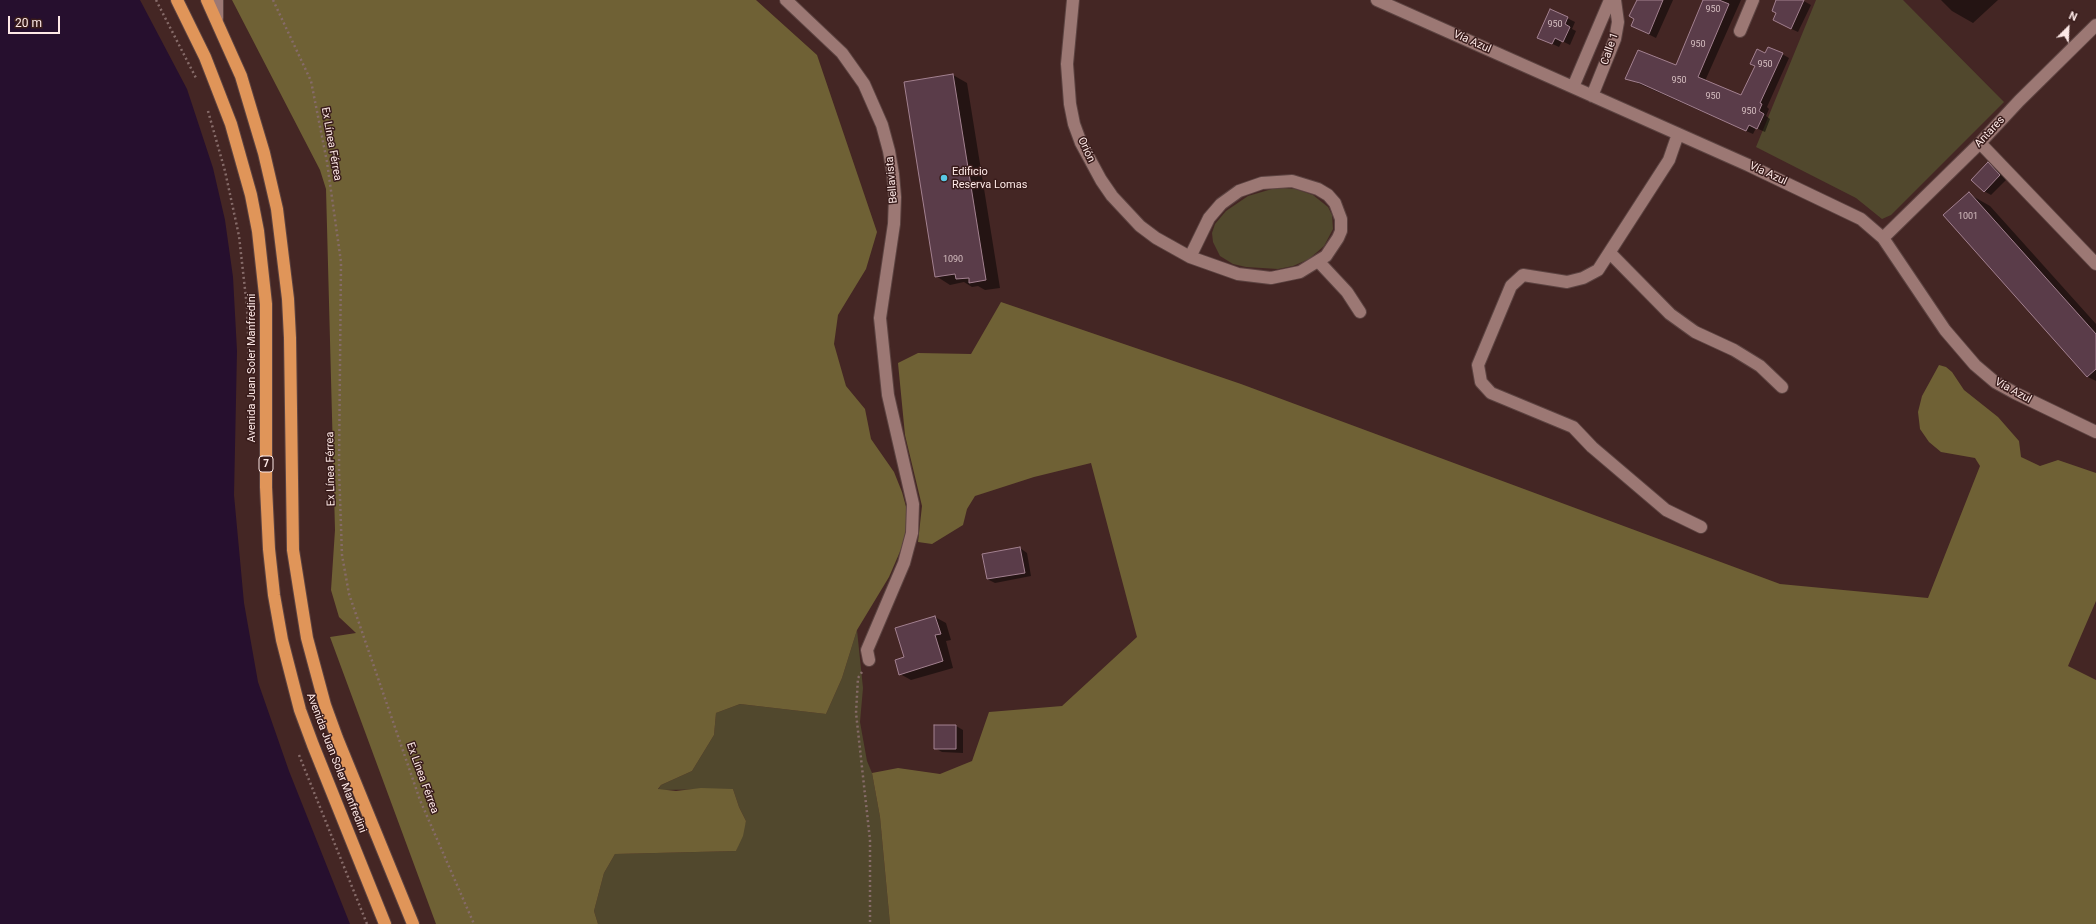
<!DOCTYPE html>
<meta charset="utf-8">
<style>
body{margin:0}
#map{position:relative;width:2096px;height:924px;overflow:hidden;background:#442624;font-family:Roboto,sans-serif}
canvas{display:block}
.north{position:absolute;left:2048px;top:8px;width:40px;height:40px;-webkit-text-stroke:3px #391c1b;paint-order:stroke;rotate:24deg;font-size:11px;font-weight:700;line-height:16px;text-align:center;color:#fee9e7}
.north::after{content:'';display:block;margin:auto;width:14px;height:18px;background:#fee9e7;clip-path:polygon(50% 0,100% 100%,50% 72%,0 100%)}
.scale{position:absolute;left:8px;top:16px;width:52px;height:18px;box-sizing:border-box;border:2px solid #fee9e7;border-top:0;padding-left:5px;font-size:12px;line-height:14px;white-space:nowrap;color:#fee9e7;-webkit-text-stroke:3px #391c1b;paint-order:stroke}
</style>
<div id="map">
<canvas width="2096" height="924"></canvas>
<div class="north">N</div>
<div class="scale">20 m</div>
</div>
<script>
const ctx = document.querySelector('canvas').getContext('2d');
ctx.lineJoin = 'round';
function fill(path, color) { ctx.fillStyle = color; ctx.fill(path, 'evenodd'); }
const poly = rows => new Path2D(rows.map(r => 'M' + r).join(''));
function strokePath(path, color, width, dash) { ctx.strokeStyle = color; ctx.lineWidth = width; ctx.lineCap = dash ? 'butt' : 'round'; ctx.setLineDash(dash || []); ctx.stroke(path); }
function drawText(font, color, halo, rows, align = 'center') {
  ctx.font = font + ' Roboto,sans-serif'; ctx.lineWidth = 3; ctx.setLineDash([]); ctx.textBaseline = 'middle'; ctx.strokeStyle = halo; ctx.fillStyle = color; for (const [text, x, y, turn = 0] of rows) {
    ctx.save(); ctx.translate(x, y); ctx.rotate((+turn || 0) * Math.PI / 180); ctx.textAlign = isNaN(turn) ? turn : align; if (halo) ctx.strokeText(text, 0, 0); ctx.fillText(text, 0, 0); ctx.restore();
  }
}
const green = poly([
 [1816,0,1903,0,2004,102,1891,215,1882,219,1856,198,1756,147],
 [1283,188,1295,189,1313,195,1328,207,1332,215,1333,229,1324,246,1309,259,1293,266,1278,269,1246,267,1233,264,1220,256,1213,242,1212,233,1215,224,1226,211,1248,196,1272,189],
 [857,630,863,688,860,722,867,761,872,773,880,817,890,924,598,924,594,911,604,873,615,854,736,851,746,821,739,807,733,789,658,790,661,785,692,771,714,735,716,713,740,704,826,714,842,678]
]);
const forest = poly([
 [232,0,756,0,817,55,877,232,866,269,838,315,834,344,846,386,865,409,871,439,894,472,902,492,908,514,908,533,889,577,857,630,842,678,826,714,740,704,716,713,714,735,692,771,661,785,658,789,676,791,701,788,733,789,739,807,746,821,743,836,736,851,615,854,604,873,594,911,598,924,436,924,330,637,356,633,339,617,331,590,335,530,326,189,320,170],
 [1001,302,1241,384,1780,584,1928,598,1980,466,1975,458,1941,452,1929,442,1920,429,1918,412,1922,396,1939,365,1946,367,1952,372,1964,390,1998,417,2019,441,2021,457,2040,466,2058,460,2096,473,2096,601,2068,666,2096,680,2096,924,890,924,880,817,872,773,898,768,940,774,972,761,989,712,1062,706,1137,637,1091,463,1034,477,975,496,967,509,963,525,932,544,918,542,922,506,905,435,898,363,918,353,971,354]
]);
const water = poly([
 [0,0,140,0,187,89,213,168,225,220,233,277,237,351,234,495,244,603,258,682,289,771,350,924,0,924]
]);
const shadow = poly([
 [1638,0,1673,0,1656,38,1632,26,1635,19],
 [1705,0,1741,0,1705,81,1742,96,1766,54,1782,54,1789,58,1767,107,1769,109,1766,116,1770,119,1765,132,1756,128,1753,134,1626,78,1677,66],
 [1777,0,1802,0,1811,5,1798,32,1781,24,1777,13],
 [1941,0,1998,0,1973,23,1952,11],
 [1551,10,1575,22,1572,29,1576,31,1570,45,1562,41,1559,47,1546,41],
 [953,75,967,83,1000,288,985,290,978,286,972,287,964,282,950,285,936,276],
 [1988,164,1995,168,2007,179,1991,195,1984,191],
 [1969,194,1990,206,2096,324,2096,381,2088,377,1945,215],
 [1020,548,1027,553,1031,576,995,583,987,579],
 [935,617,946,623,951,640,946,641,953,668,911,680,900,674,905,658],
 [956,726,963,730,963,753,942,752,935,748]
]);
const building = poly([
 [1637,0,1663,0,1649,34,1631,26,1634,19,1629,16,1637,0],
 [1703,0,1719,0,1729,4,1698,77,1741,95,1755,66,1750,64,1757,49,1765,53,1768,47,1783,53,1760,103,1762,104,1759,111,1764,114,1757,129,1749,125,1746,131,1640,83,1625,79,1638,50,1676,65,1703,0],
 [1776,0,1804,0,1791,29,1773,20,1776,13,1772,11,1776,0],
 [1550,9,1568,17,1565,24,1570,27,1563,42,1555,38,1552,44,1537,38,1550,9],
 [953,74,986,280,969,283,969,278,956,279,955,274,935,277,904,82,953,74],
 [1988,162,2000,175,1984,192,1971,180,1988,162],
 [1969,192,2096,334,2096,369,2087,377,1943,215,1969,192],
 [1020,547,1025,573,987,579,982,554,1020,547],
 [935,616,941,634,935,635,943,661,899,675,895,660,904,657,895,628,935,616],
 [934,725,956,725,956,749,934,749,934,725]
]);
const path = poly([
 [156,0,197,80],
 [273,0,311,81,327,162,341,262,339,469,342,555,349,594,420,800,474,924],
 [208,111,225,171,239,236,247,307,250,383],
 [862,672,858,678,856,713,870,840,870,924],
 [299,755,367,924]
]);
const minor = poly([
 [786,0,842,53,864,84,882,125,889,151,893,174,895,197,894,224,880,318,888,395,913,504,912,533,904,563,867,650,869,660],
 [1073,0,1067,64,1070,104,1074,124,1081,143,1101,180,1112,196,1140,226,1156,238,1190,257,1238,274,1271,278,1300,272,1326,256,1338,238,1341,231,1341,219,1335,203,1328,195,1318,189,1292,181,1262,183,1239,191,1221,204,1209,218,1190,257],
 [1377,0,1748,165,1861,219,1883,238,1945,330,1975,365,1995,382,2015,393,2096,432],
 [217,18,217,0],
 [1740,31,1753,0],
 [1573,87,1610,0],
 [1592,96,1615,39,1618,22,1615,0],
 [1678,134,1669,160,1598,270,1583,278,1567,282,1523,275,1511,286,1478,365,1481,382,1491,393,1573,427,1592,447,1666,510,1701,527],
 [1980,143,2096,264],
 [1883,238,1980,143,2019,101,2096,25],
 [1610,253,1670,314,1695,332,1734,350,1760,366,1782,387],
 [1319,262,1347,292,1360,312]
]);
const highway = poly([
 [177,0,205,57,231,124,251,195,258,231,266,304,266,487,269,549,274,595,282,640,300,710,313,745,385,924],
 [207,0,241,76,264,153,277,209,288,299,290,338,293,550,307,638,325,705,337,738,413,924]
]);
const markers = [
 [944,178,4,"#59c8e5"]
];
const numberNames = [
 ["950",1713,10],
 ["950",1555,25],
 ["950",1698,45],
 ["950",1765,65],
 ["950",1679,81],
 ["950",1713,97],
 ["950",1749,112],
 ["1001",1968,217],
 ["1090",953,260]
];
const shields = [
 [266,464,14]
];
const shieldNames = [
 ["7",266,464]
];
const streetNames = [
 ["Vía Azul",1472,42,24],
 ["Calle 1",1610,49,-71],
 ["Antares",1990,132,-47],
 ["Ex Línea Férrea",331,144,80],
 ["Orión",1086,150,65],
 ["Vía Azul",1768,174,25],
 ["Bellavista",892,180,-95],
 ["Avenida Juan Soler Manfredini",252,368,-90],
 ["Vía Azul",2013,391,29],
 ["Ex Línea Férrea",331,469,-91],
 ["Avenida Juan Soler Manfredini",336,763,69],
 ["Ex Línea Férrea",422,778,70]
];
const poiNames = [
 ["Edificio",952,172],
 ["Reserva Lomas",952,185]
];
fill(green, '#51482d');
fill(forest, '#6f6135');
fill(water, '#260f2e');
fill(shadow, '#0007');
fill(building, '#5a3c49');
strokePath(building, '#a38190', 1);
strokePath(minor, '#5c4341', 14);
strokePath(highway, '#5c4341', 14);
strokePath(path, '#866b69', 2.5, [2, 3]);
strokePath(minor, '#9c7874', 12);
strokePath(highway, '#e09559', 12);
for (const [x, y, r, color] of markers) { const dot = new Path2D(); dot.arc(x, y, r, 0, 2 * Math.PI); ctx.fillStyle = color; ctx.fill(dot); strokePath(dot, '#391c1b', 1.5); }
drawText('9px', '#d5bec0', null, numberNames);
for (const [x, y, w] of shields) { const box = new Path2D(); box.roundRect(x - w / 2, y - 8, w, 16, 3); ctx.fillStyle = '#391c1b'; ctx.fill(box); strokePath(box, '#fee9e7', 1); }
drawText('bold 10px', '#fee9e7', null, shieldNames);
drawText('11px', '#fee9e7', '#391c1b', streetNames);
drawText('11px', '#fee9e7', '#391c1b', poiNames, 'left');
</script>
